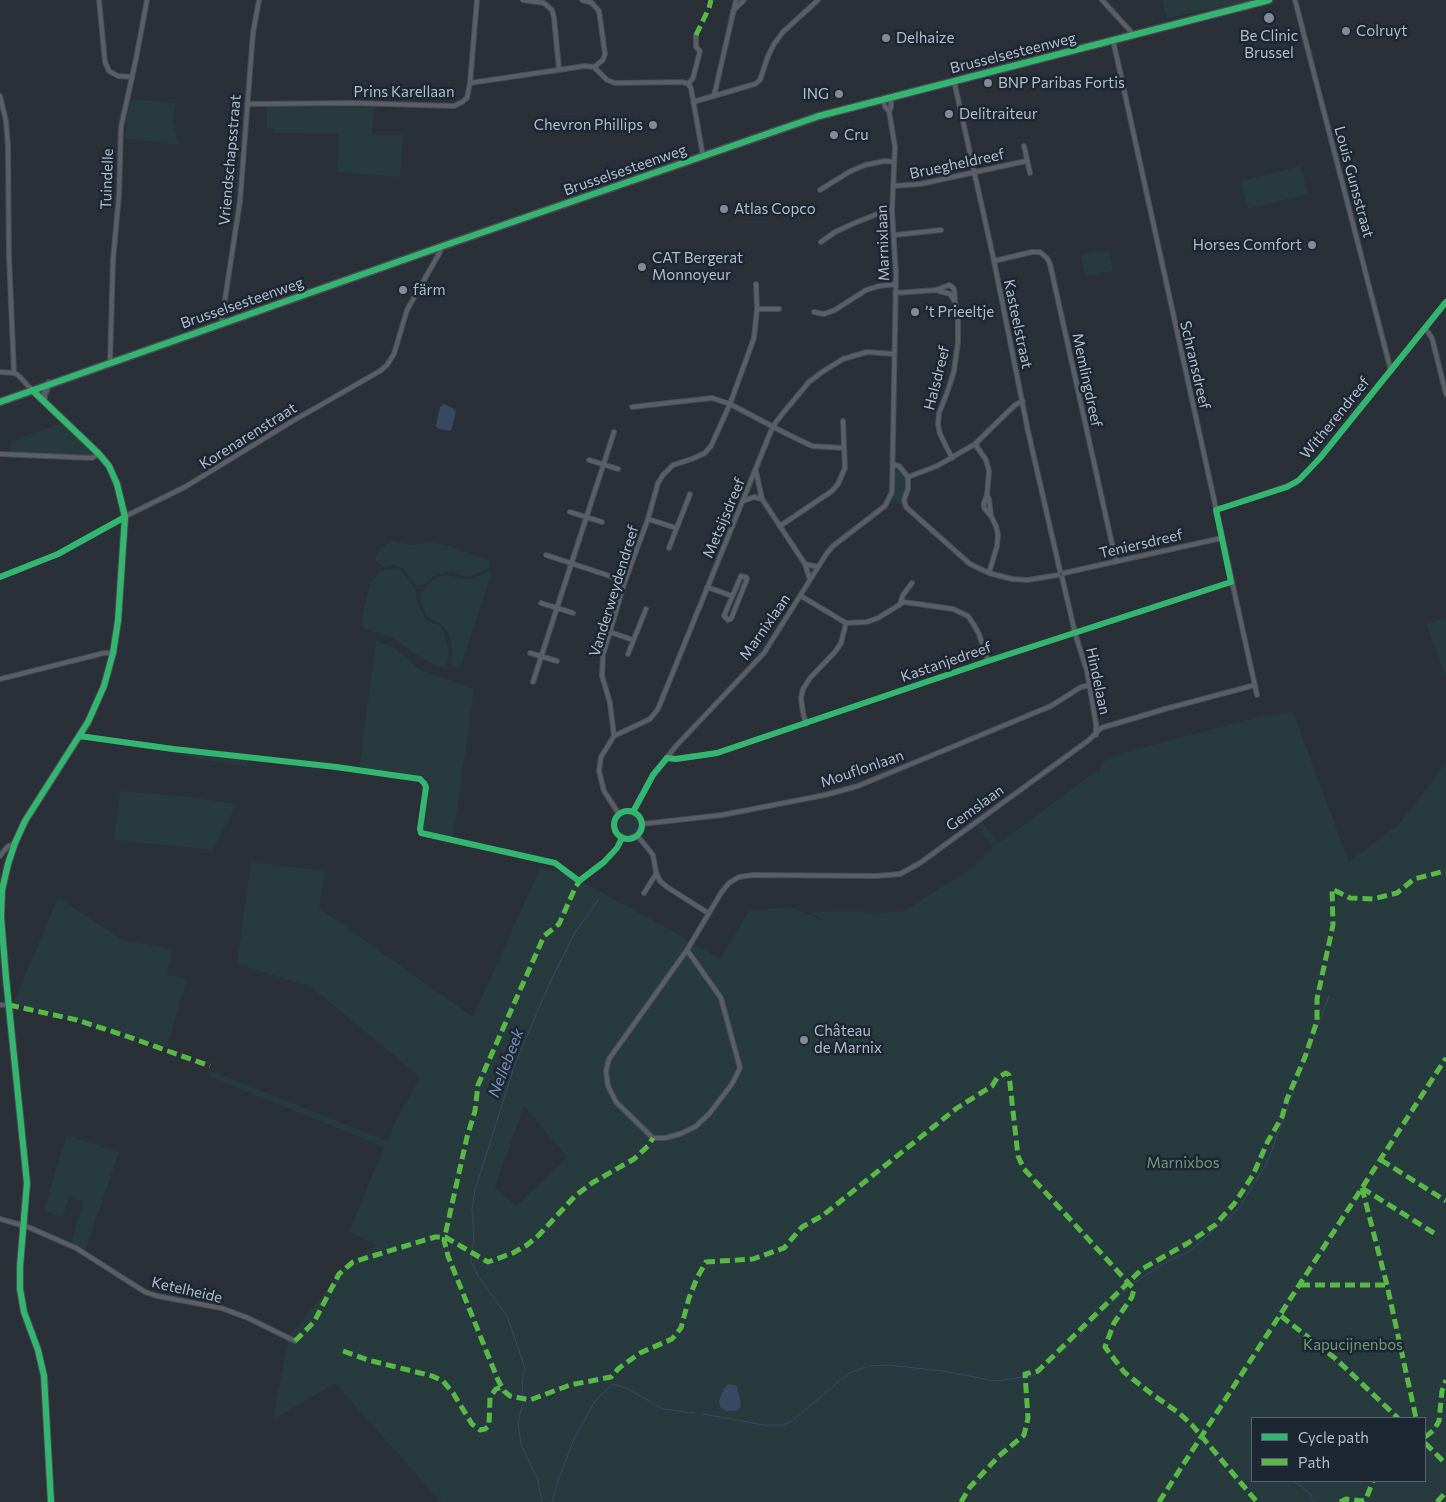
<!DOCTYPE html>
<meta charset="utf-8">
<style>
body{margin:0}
#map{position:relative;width:1446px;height:1502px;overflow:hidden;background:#2a3038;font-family:Commissioner,sans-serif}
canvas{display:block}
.legend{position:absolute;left:1251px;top:1417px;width:175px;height:65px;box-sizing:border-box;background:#1d2633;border:1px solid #59626f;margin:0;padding:6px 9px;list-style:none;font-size:15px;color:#b4bcc9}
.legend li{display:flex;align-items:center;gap:10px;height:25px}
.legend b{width:25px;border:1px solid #59626f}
</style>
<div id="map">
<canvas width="1446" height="1502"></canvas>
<ul class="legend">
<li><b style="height:6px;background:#33b770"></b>Cycle path</li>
<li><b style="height:6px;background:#58b947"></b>Path</li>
</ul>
</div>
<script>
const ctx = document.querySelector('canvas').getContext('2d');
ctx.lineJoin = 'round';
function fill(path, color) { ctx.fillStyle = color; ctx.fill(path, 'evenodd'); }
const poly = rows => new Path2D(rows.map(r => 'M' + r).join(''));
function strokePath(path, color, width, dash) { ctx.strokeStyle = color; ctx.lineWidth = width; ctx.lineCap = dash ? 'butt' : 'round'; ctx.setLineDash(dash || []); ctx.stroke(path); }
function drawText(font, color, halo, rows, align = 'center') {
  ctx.font = font + ' Commissioner,sans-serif'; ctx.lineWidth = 5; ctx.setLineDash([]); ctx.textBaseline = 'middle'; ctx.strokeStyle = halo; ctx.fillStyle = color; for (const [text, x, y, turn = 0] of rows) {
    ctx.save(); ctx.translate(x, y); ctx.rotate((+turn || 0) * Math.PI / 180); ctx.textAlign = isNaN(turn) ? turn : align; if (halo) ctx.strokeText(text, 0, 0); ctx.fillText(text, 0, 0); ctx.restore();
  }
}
const green = poly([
 [1162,0,1255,0,1167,18],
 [130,99,176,103,173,120,179,145,125,138],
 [267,107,374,108,372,135,403,135,400,177,337,172,339,134,274,133,274,129,267,128],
 [1301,166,1308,194,1248,209,1241,181],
 [1109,250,1113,271,1085,276,1081,255],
 [63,423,94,453,91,457,10,454,10,445,14,440],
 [895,468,899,469,905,479,905,493,901,505,891,501],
 [391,541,413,545,430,542,449,546,488,560,490,561,490,566,485,571,466,577,451,571,446,572,433,576,425,584,419,586,416,585,404,569,393,565,383,567,376,561,375,557,380,549],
 [394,569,401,570,415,588,417,602,425,619,439,626,443,630,449,652,447,664,444,667,436,666,417,655,393,638,365,629,362,625,361,621,370,583,381,571],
 [489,571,492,572,462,663,459,668,454,667,452,666,452,645,449,634,442,625,426,616,421,602,421,593,423,592,425,587,434,579,445,575,470,579,483,575],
 [1446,618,1446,677,1426,624],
 [376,641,396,649,420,670,474,689,453,839,419,833,428,779,359,770],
 [1293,712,1349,862,1399,824,1446,764,1446,1502,441,1502,335,1383,273,1420,288,1338,346,1266,376,1245,349,1232,384,1147,209,1076,211,1071,387,1141,395,1123,420,1077,311,987,237,964,251,862,325,871,319,908,473,1017,540,868,570,875,672,931,720,959,749,911,790,907,827,922,809,912,857,911,875,913,904,911,972,868,993,847,977,825,982,822,997,842,1002,841,1096,771,1099,772,1102,762,1122,753,1259,717],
 [524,1106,567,1157,516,1206,495,1187],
 [1252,1418,1425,1418,1425,1481,1252,1481],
 [176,746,329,762,357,766,357,768,176,748],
 [174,750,249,758,247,767,187,757,173,753],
 [120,791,182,796,237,804,213,850,114,840],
 '618 825a11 11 0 1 1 22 0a11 11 0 1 1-22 0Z',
 [58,898,123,940,173,949,167,975,187,979,167,1047,13,1004],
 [66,1135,119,1152,85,1251,71,1244,83,1202,69,1197,63,1217,44,1211]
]);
const water = poly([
 [444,404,454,409,456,412,451,431,439,429,436,426,440,407],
 [728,1384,737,1386,741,1406,737,1411,726,1411,720,1407,719,1401,724,1388]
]);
const stream = poly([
 [472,1249,474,1241,472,1209,475,1190,515,1064,548,987,574,934,599,899],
 [471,1255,471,1262,478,1276,507,1316,525,1368,522,1384,523,1395],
 [1134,1283,1163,1264,1190,1251,1239,1208,1267,1163,1329,996],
 [870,1366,888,1365,943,1371,995,1381,1023,1377],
 [1027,1377,1032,1376,1042,1370,1082,1333,1098,1316,1129,1287],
 [523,1402,518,1423,521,1445,538,1480,542,1502],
 [703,1414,764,1425,783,1425,792,1421,849,1373,866,1367],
 [1292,1481,1301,1486,1311,1495,1311,1499,1315,1502],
 [552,1502,558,1481,574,1439,595,1401,613,1384,628,1389,663,1409,694,1413]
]);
const street = poly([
 [99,0,105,62,109,71,118,76,132,77],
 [523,0,544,3,552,10,554,18,559,69],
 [582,0,592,3,599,11,605,54,603,60,594,67],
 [1102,0,1134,35],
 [1295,0,1391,371],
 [733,11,744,0],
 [1113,40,1257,695],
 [954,81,994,261,1028,431,1060,571],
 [470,83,477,0],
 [688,84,691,88,703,156],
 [688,84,693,78,700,51,696,47,696,35],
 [0,96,6,121,8,146,9,256,14,373,18,375,32,390],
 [714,96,736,0],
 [883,99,885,107,889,111],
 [693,102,755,84,760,80,768,56,774,44,783,32,818,0],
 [247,104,353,103,454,106,462,102,467,98,470,83,585,66,594,67,607,80,615,83,683,82,688,84],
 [1024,146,1030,173],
 [893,186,921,184,1026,161],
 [820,190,849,172,865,165,885,161,894,162],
 [895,235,941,230],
 [821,242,835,232,857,222,885,211,892,211],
 [994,261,1032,252,1040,252,1047,258,1050,264,1116,562],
 [936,290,949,285,952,287,954,289,955,299],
 [895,293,936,290,950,294,955,302,958,316,958,342,954,371,947,393,939,413,938,424,940,434,952,458],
 [757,309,779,309],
 [814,312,824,314,835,310,866,290,879,286,896,284],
 [224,323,222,319,240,201,253,33,259,0],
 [1425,328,1432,338,1446,394],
 [110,362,113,260,119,195,121,127,136,59,147,0],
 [0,372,14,373],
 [632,407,712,398,730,404,754,338,757,309,756,284],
 [1332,443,1446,302],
 [975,444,986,460,989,471,987,495,984,503,984,508,991,516,996,526,998,535,997,546,989,573],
 [0,454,92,458,99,454],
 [589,460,618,469],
 [893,464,899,466,908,477,908,489,904,500,906,507,970,564,989,573,1012,579,1028,580,1058,575],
 [756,471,762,499,805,564,810,580],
 [908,477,937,466,975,444,1015,405,1023,401],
 [987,495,989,499,991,516],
 [743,501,754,497,762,499],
 [1216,510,1296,483],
 [570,512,602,522],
 [648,519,676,528],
 [780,526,832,491,838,484,845,468,843,421],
 [669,548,690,494],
 [546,555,625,581],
 [805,564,818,567],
 [1064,573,1222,538],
 [741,576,746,577,747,579,731,619,728,620,724,616,741,576],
 [0,577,58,554,128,515,185,487,291,422,380,371,387,365,394,354,407,310,440,252,440,247],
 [1062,577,1075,633,1087,671,1096,724,1096,735],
 [707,587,732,596],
 [801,596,846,623,867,622,878,618,904,602,953,609,968,616,974,625,979,634,988,661],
 [541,603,573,613],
 [900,604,903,595,912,583],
 [610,632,633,640],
 [530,653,557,661],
 [628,654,646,609],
 [0,679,104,653,113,653],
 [533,682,614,432],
 [806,724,803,713,801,698,803,689,810,678,835,652,841,643,846,623],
 [79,736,173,749],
 [614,736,650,719,658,709,773,426,783,413,809,382,822,372,843,359,867,352,894,354],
 [667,758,676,759,717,753,988,661,1231,582],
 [633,812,653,775,676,746,764,653,827,553,833,546,885,506,892,492,896,275,892,211,895,147,889,111,891,108,891,97],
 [633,812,639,816,642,824],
 [619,814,604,791,599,771,601,757,614,736,610,703,602,676,603,655,625,581,648,519,658,483,663,475,673,465,692,459,705,453,711,446,730,404,783,432,812,446,844,448],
 [619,814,615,819,614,825,617,834,627,839,637,835],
 [619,814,625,811,633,812],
 [642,824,722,815,825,795,858,786,1051,706,1081,687,1090,685],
 [637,835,653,855,656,872,660,881,667,887,708,913],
 [637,835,641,829,642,824],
 [0,856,7,847,15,843],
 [644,893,656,874],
 [687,950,721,998,740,1068,732,1084,709,1114,695,1127,680,1134,665,1138,653,1138,616,1102,608,1086,606,1071,609,1059,687,950,721,893,729,883,739,877,753,875,876,876,900,874,920,863,1089,740,1101,728,1165,709,1255,685],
 [0,1005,9,1005],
 [0,1219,28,1227,76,1248,145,1292,157,1296,221,1308,248,1318,295,1341]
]);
const secondary = poly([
 [32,390,99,454,109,466,117,484,125,517,118,621,113,653,104,686,88,722,25,821,15,843,8,864,2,890,1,917,6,978,27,1183,20,1266,20,1289,24,1312,38,1350,44,1376,51,1502],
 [44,401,44,395,49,383]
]);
const primary = poly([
 [0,402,440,247,819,116,1269,0]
]);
const quiet = poly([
 [696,35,709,8,711,0],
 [582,878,576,886,559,924,544,936,478,1085,475,1111,467,1137,444,1240,448,1256,498,1380,504,1391,510,1396,530,1400,570,1385,611,1377,619,1368,640,1353,672,1339,681,1328,689,1298,697,1278,706,1262,753,1259,784,1248,802,1227,822,1216,957,1108,992,1086,997,1078,1006,1073,1009,1075,1018,1156,1024,1169,1134,1289,1132,1297,1114,1323,1105,1347,1124,1372,1153,1395,1179,1413,1192,1425,1257,1502],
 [9,1005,77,1020,126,1036,210,1066],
 [1381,1160,1446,1201],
 [1362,1188,1387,1285,1416,1418],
 [1362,1188,1437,1235],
 [1300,1285,1387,1285],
 [1281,1316,1336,1359,1398,1418],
 [295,1341,314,1322,339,1274,353,1262,435,1237,445,1237,488,1262,513,1253,527,1245,539,1235,575,1196,592,1183,634,1159,648,1146,653,1138],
 [343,1351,368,1360,432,1376,443,1381,453,1393,472,1424,480,1430,485,1429,489,1426,490,1397,496,1389,502,1387],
 [1425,1437,1434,1430,1439,1421,1442,1391,1446,1380],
 [1425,1443,1446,1464],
 [961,1502,970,1487,999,1456,1024,1435,1028,1418,1025,1374,1038,1371,1142,1269,1188,1243,1215,1225,1234,1204,1253,1175,1268,1141,1282,1117,1287,1099,1305,1057,1317,1021,1317,999,1333,925,1332,889,1350,898,1373,899,1397,893,1414,879,1441,872,1446,872],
 [1159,1502,1446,1058],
 [1340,1502,1346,1499,1361,1501,1366,1499,1373,1481],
 [1437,1502,1446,1492]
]);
const cycleway = poly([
 [32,390,99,454,109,466,117,484,125,517,118,621,113,653,104,686,88,722,25,821,15,843,8,864,2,890,1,917,6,978,27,1183,20,1266,20,1289,24,1312,38,1350,44,1376,51,1502],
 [0,402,440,247,819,116,1269,0],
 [0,577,58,554,125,517],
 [79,736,173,749,336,767,420,779,424,783,426,787,420,829,421,833,555,863,579,881,604,862,617,848,622,838],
 '614 825a14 14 0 1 1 28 0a14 14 0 1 1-28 0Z',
 [633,812,653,775,667,758,676,759,717,753,988,661,1231,582,1216,510,1287,487,1299,480,1320,458,1446,302]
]);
const markers = [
 [1269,18,6,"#848b96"],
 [1346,31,5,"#848b96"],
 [886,38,5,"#848b96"],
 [988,83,5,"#848b96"],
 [839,94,5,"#848b96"],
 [949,114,5,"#848b96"],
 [653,125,5,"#848b96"],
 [834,135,5,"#848b96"],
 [724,209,5,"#848b96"],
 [1312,245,5,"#848b96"],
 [642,267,5,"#848b96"],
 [403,290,5,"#848b96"],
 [915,312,5,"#848b96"],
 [804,1040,5,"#848b96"]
];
const poiNames = [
 ["Colruyt",1356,31],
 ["Be Clinic",1269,36,"center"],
 ["Brussel",1269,53,"center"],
 ["Delhaize",896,38],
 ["BNP Paribas Fortis",998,83],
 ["ING",829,94,"right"],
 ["Delitraiteur",959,114],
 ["Chevron Phillips",643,125,"right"],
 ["Cru",844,135],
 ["Atlas Copco",734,209],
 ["Horses Comfort",1302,245,"right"],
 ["CAT Bergerat",652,258],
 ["Monnoyeur",652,275],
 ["färm",413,290],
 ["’t Prieeltje",925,312],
 ["Château",814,1031],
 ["de Marnix",814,1048]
];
const streetNames = [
 ["Brusselsesteenweg",1013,53,-14],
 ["Prins Karellaan",404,92],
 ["Vriendschapsstraat",230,160,-85],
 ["Bruegheldreef",957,164,-12],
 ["Brusselsesteenweg",625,170,-19],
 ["Tuindelle",107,179,-88],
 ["Louis Gunsstraat",1354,182,75],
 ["Marnixlaan",883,243,-92],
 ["Brusselsesteenweg",242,303,-19],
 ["Kasteelstraat",1018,324,78],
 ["Schransdreef",1195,365,77],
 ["Halsdreef",937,378,-76],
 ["Memlingdreef",1087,380,78],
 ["Witherendreef",1335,418,-51],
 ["Korenarenstraat",248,436,-32],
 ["Metsijsdreef",724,518,-67],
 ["Teniersdreef",1141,544,-13],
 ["Vanderweydendreef",614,591,-73],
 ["Marnixlaan",765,627,-55],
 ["Kastanjedreef",946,662,-19],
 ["Hindelaan",1098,681,78],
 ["Mouflonlaan",862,769,-19],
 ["Gemslaan",975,808,-36],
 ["Ketelheide",187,1290,13]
];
const parkNames = [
 ["Marnixbos",1183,1163],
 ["Kapucijnenbos",1353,1345]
];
const waterNames = [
 ["Nellebeek",506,1063,-69]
];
fill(green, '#273a3e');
fill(water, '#384963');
strokePath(stream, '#384963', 1);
strokePath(street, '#484c53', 6);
strokePath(secondary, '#484c53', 8);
strokePath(primary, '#484c55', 9);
strokePath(street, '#5a5e66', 4);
strokePath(secondary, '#595d64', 5.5);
strokePath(primary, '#5c6168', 6);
strokePath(quiet, '#58b947', 5, [10, 5]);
strokePath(cycleway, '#33b770', 6);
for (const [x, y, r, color] of markers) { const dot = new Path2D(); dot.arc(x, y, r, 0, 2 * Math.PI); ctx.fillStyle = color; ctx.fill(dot); strokePath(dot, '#1d2633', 2); }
drawText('15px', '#b4bcc9', '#1d2633', poiNames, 'left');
drawText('15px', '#b4bcc9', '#1d2633', streetNames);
drawText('15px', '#6b9a76', '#1d2633', parkNames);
drawText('italic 16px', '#7c92b1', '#1d2633', waterNames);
</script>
